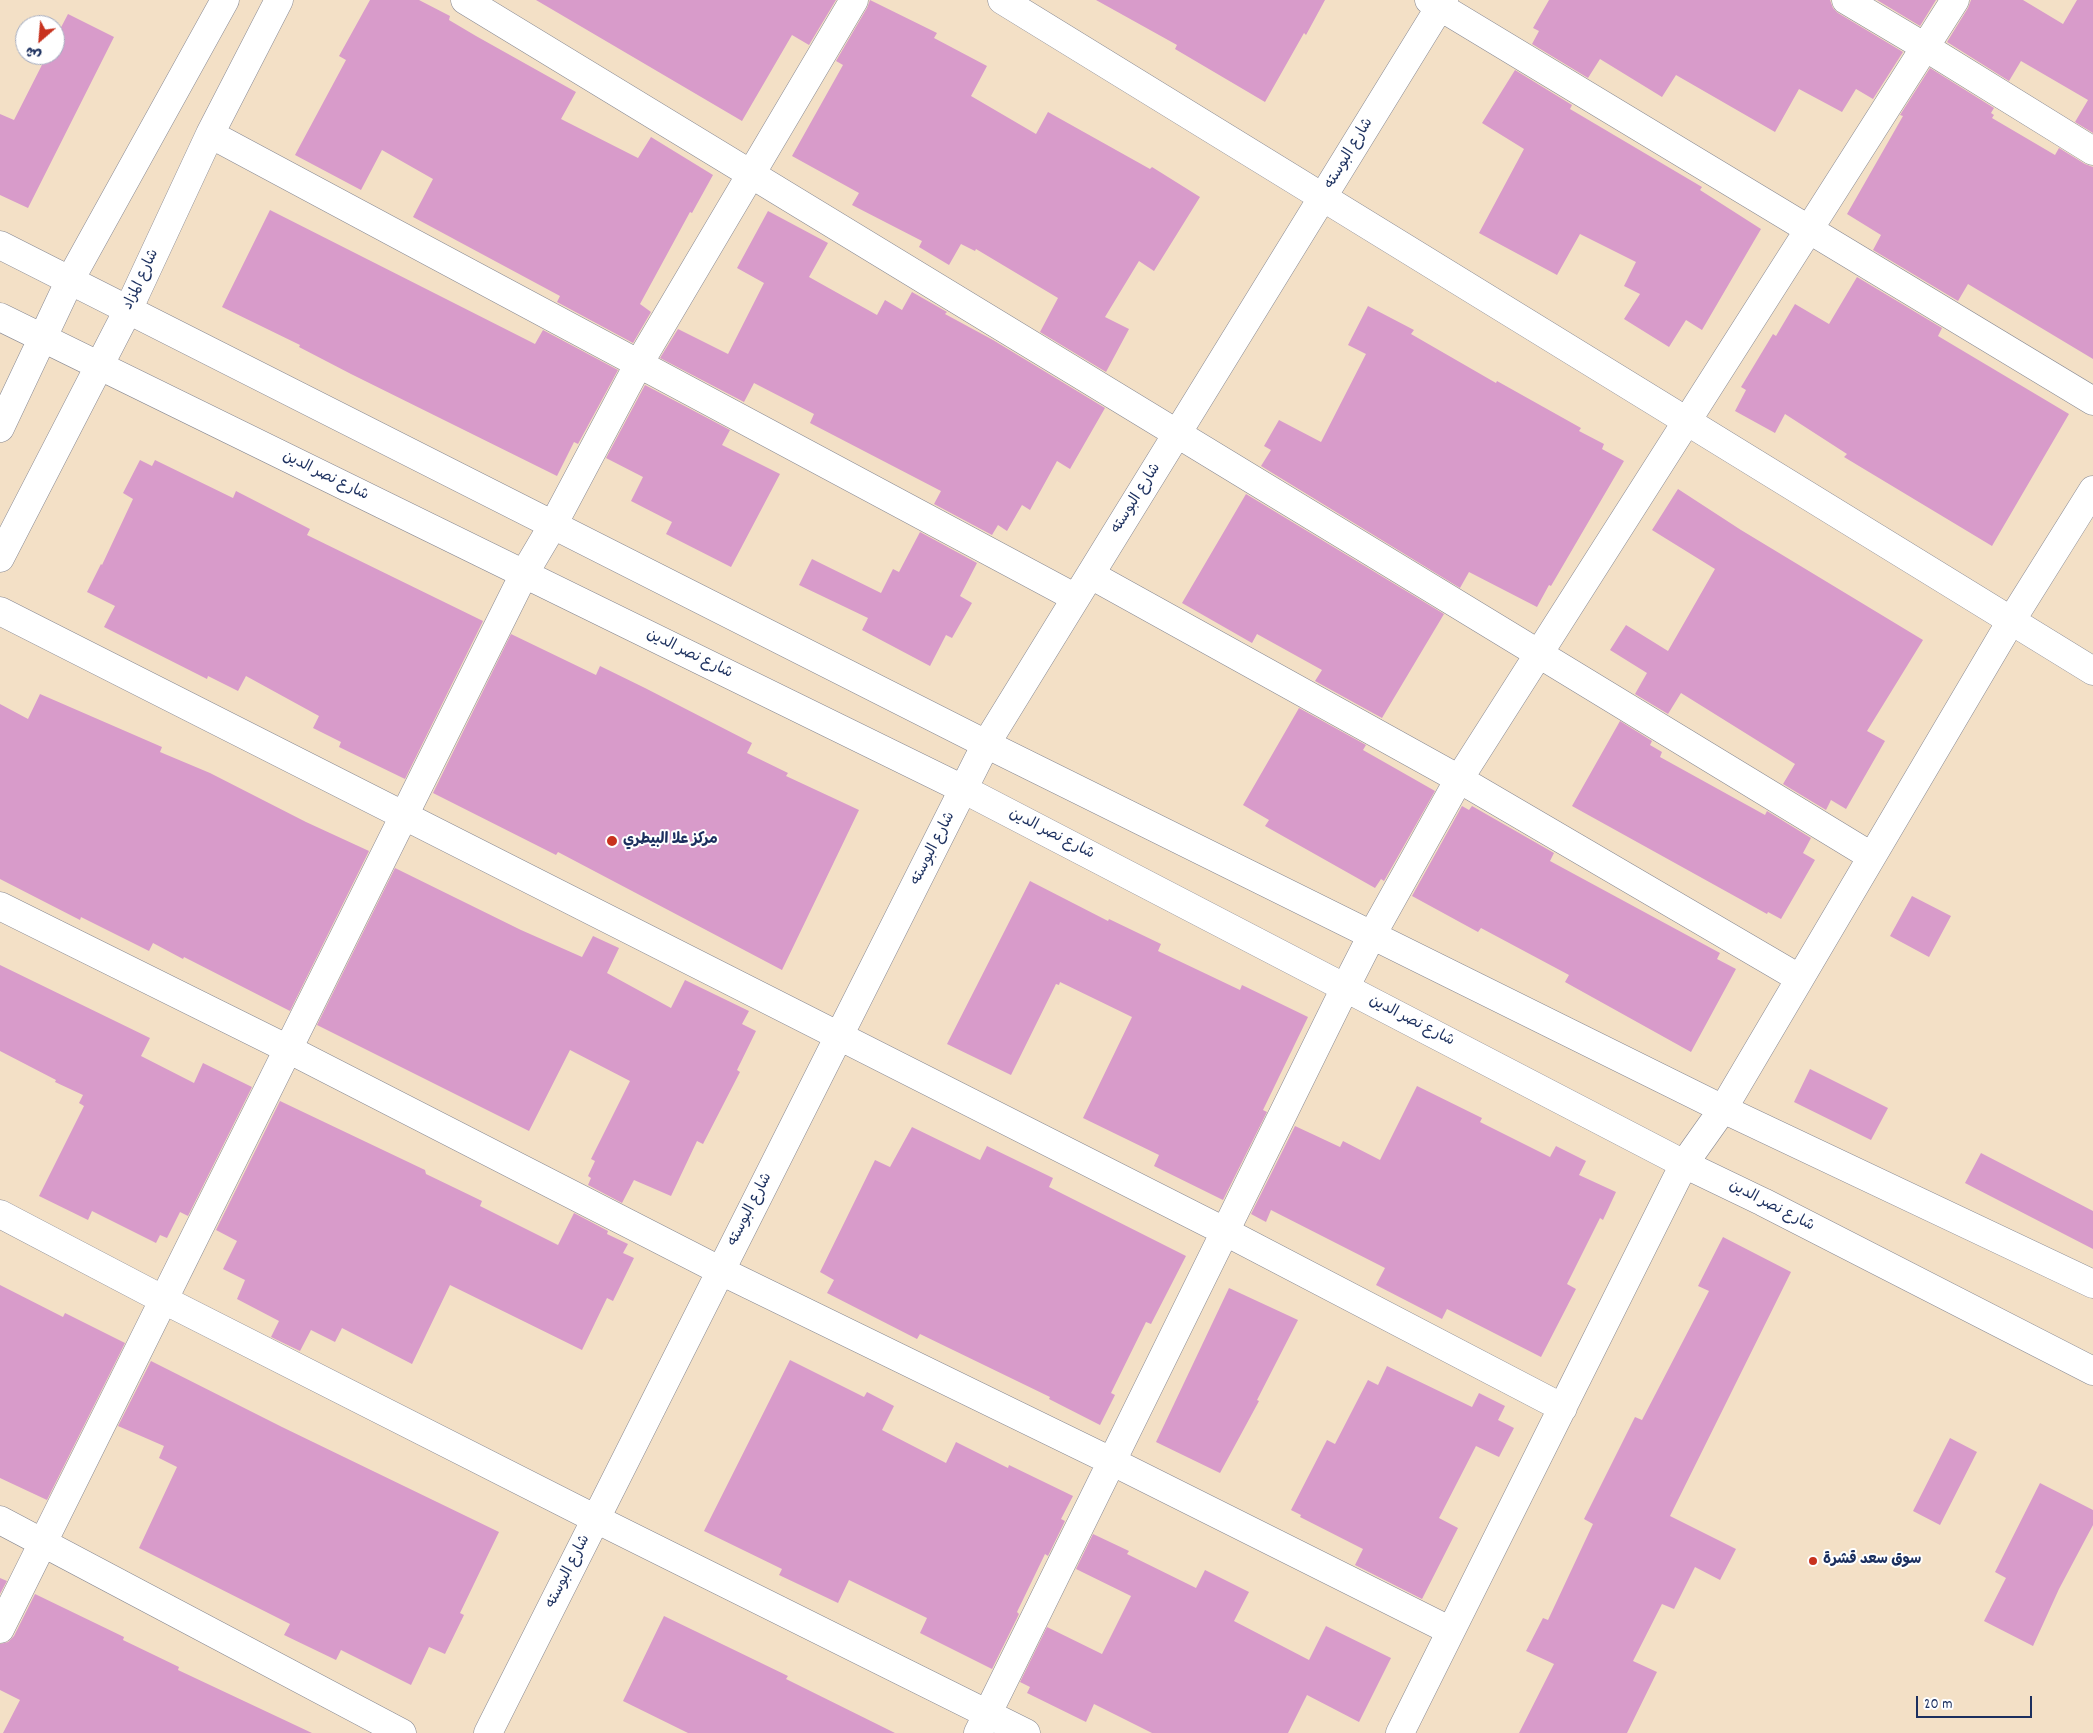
<!DOCTYPE html>
<meta charset="utf-8">
<style>
body{margin:0}
#map{position:relative;width:2093px;height:1733px;overflow:hidden;background:#f3e0c6;font-family:Dekko,"Playpen Sans Arabic",sans-serif}
canvas{display:block}
.north{position:absolute;left:15px;top:15px;width:50px;height:50px;box-sizing:border-box;background:#fff;border:1px solid #a4acbf;border-radius:50%;rotate:207deg;font-size:14px;font-weight:700;line-height:20px;text-align:center;color:#1b2f5e}
.north::after{content:'';display:block;margin:auto;width:18px;height:22px;background:#c8321e;clip-path:polygon(50% 0,100% 100%,50% 72%,0 100%)}
.scale{position:absolute;left:1916px;top:1696px;width:116px;height:22px;box-sizing:border-box;border:2px solid #1b2f5e;border-top:0;padding-left:6px;font-size:15px;line-height:18px;white-space:nowrap;color:#1b2f5e;-webkit-text-stroke:4px #fff;paint-order:stroke}
</style>
<div id="map">
<canvas width="2093" height="1733"></canvas>
<div class="north">ش</div>
<div class="scale">20 m</div>
</div>
<script>
const ctx = document.querySelector('canvas').getContext('2d');
ctx.lineJoin = 'round';
function fill(path, color) { ctx.fillStyle = color; ctx.fill(path, 'evenodd'); }
const poly = rows => new Path2D(rows.map(r => 'M' + r).join(''));
function strokePath(path, color, width, dash) { ctx.strokeStyle = color; ctx.lineWidth = width; ctx.lineCap = dash ? 'butt' : 'round'; ctx.setLineDash(dash || []); ctx.stroke(path); }
function drawText(font, color, halo, rows, align = 'center') {
  ctx.font = font + ' Dekko,"Playpen Sans Arabic",sans-serif'; ctx.lineWidth = 4; ctx.setLineDash([]); ctx.textBaseline = 'middle'; ctx.strokeStyle = halo; ctx.fillStyle = color; for (const [text, x, y, turn = 0] of rows) {
    ctx.save(); ctx.translate(x, y); ctx.rotate((+turn || 0) * Math.PI / 180); ctx.textAlign = isNaN(turn) ? turn : align; if (halo) ctx.strokeText(text, 0, 0); ctx.fillText(text, 0, 0); ctx.restore();
  }
}
const building = poly([
 [370,0,419,0,450,16,449,20,476,36,576,92,561,119,638,158,651,137,713,175,692,213,690,212,640,304,651,312,633,343,557,302,560,296,413,217,433,179,382,150,361,190,295,155,346,60,339,56],
 [536,0,836,0,809,45,792,35,742,121],
 [870,0,937,33,934,38,987,66,971,96,1036,134,1048,112,1150,169,1152,167,1200,197,1154,271,1139,261,1105,317,1129,329,1106,372,1040,332,1058,298,976,249,975,251,961,244,949,265,919,247,922,241,852,205,859,193,792,156,843,65,836,61,867,8],
 [1096,0,1325,0,1306,35,1304,33,1265,102,1175,49,1177,45],
 [1549,0,1830,0,1833,8,1838,13,1903,52,1873,99,1856,89,1842,112,1799,89,1775,132,1676,75,1662,97,1600,59,1588,78,1532,44,1539,31,1533,28],
 [1877,0,1936,0,1920,26],
 [1971,0,2023,0,2063,24,2077,0,2093,0,2093,133,2075,122,2088,100,2021,61,2009,81,1947,42,1968,8],
 [68,14,114,37,28,208,0,195,0,114,14,120,47,55,55,55,55,39],
 [1930,68,1994,108,1991,113,1994,115,1992,118,2055,155,2059,148,2085,164,2093,167,2093,359,1968,284,1958,301,1873,250,1881,235,1847,214,1903,116,1900,115],
 [1515,70,1572,105,1570,109,1702,187,1700,190,1761,229,1702,330,1686,320,1669,347,1624,319,1640,294,1624,286,1636,262,1580,234,1557,275,1479,233,1524,149,1482,123],
 [270,210,535,344,543,330,618,370,578,444,574,442,557,476,351,374,299,347,300,345,222,307],
 [768,211,828,243,809,277,877,315,885,300,902,310,912,292,947,312,945,314,993,340,1105,408,1070,469,1057,461,1030,510,1022,505,1007,531,998,525,992,535,934,504,941,491,810,423,814,414,754,383,744,402,660,358,678,329,728,354,764,283,737,268],
 [1857,277,1942,328,1938,336,2069,414,1992,546,1844,457,1847,454,1785,414,1775,433,1735,411,1746,390,1741,387,1773,334,1776,336,1795,304,1829,324],
 [1368,306,1414,330,1411,334,1496,383,1497,381,1581,428,1579,431,1604,444,1602,449,1624,461,1551,586,1549,585,1537,607,1469,572,1460,588,1261,466,1271,450,1264,446,1279,420,1321,442,1366,354,1348,345],
 [645,385,730,430,722,445,780,474,731,567,666,534,672,522,631,501,643,477,606,458],
 [140,460,152,466,155,460,233,498,236,491,310,529,307,535,483,621,405,779,339,747,341,742,313,728,319,716,246,676,238,691,208,676,207,679,104,627,115,606,87,592,101,564,102,565,133,499,123,493],
 [1678,489,1741,530,1923,640,1867,731,1885,741,1846,809,1831,800,1826,810,1783,784,1795,764,1681,693,1668,714,1635,694,1647,673,1610,650,1626,625,1668,651,1715,569,1652,530],
 [1246,494,1444,614,1382,718,1315,681,1322,670,1257,634,1252,643,1182,603],
 [920,532,977,563,960,596,972,603,952,638,946,635,930,666,862,630,868,618,799,585,812,559,881,593,893,569,899,572],
 [511,634,596,675,600,666,645,688,752,743,747,753,788,773,786,776,859,810,782,970,558,852,556,855,433,793],
 [40,694,162,747,160,752,210,773,306,822,369,851,290,1011,184,957,183,959,153,943,149,951,81,917,80,920,0,879,0,704,28,719],
 [1299,708,1366,745,1363,750,1435,791,1384,881,1381,879,1375,888,1265,826,1269,820,1243,805],
 [1620,721,1652,741,1650,745,1662,752,1660,757,1765,815,1767,811,1811,838,1803,853,1815,860,1781,919,1768,912,1767,914,1572,806],
 [1462,806,1469,810,1472,806,1554,853,1550,861,1720,953,1717,959,1736,969,1691,1052,1565,982,1569,975,1481,928,1478,932,1412,896],
 [395,868,521,930,582,957,593,936,619,948,607,973,671,1008,685,980,749,1011,742,1024,756,1031,737,1070,740,1072,703,1144,697,1141,671,1196,634,1180,622,1203,588,1185,591,1178,588,1176,595,1161,591,1159,630,1081,570,1050,529,1131,317,1025],
 [1030,881,1108,921,1109,919,1161,944,1158,951,1240,990,1242,985,1308,1017,1263,1110,1267,1112,1223,1200,1154,1166,1159,1155,1083,1118,1132,1017,1060,982,1059,985,1056,984,1011,1075,947,1044],
 [1912,896,1951,916,1929,957,1890,936],
 [0,965,150,1038,141,1056,194,1083,203,1063,252,1087,188,1216,180,1212,167,1238,160,1235,156,1243,92,1211,88,1220,39,1196,84,1106,79,1103,83,1095,55,1082,56,1080,0,1051],
 [1810,1069,1888,1108,1871,1140,1794,1102],
 [1417,1086,1482,1118,1480,1122,1550,1157,1556,1146,1586,1161,1579,1175,1616,1192,1603,1220,1600,1218,1567,1284,1576,1289,1541,1357,1447,1309,1442,1319,1376,1285,1385,1268,1271,1210,1266,1222,1251,1214,1295,1126,1340,1147,1343,1141,1380,1160],
 [280,1101,425,1170,426,1174,482,1201,480,1206,558,1245,574,1213,608,1231,607,1234,628,1244,623,1253,634,1258,613,1301,607,1298,582,1350,450,1285,412,1364,342,1328,335,1342,311,1330,300,1351,271,1337,279,1321,237,1299,245,1280,223,1269,237,1241,216,1230],
 [912,1127,980,1160,987,1146,1053,1178,1049,1187,1186,1256,1151,1324,1146,1322,1111,1393,1115,1395,1100,1425,1049,1399,1050,1397,920,1334,917,1339,827,1293,834,1280,820,1272,875,1160,890,1167],
 [1981,1153,2093,1211,2093,1249,1965,1183],
 [1723,1237,1791,1272,1670,1516,1736,1549,1720,1580,1695,1567,1674,1609,1662,1604,1633,1661,1657,1672,1627,1733,1519,1733,1554,1664,1526,1651,1543,1618,1548,1620,1593,1524,1584,1519,1635,1417,1642,1420,1709,1291,1698,1286],
 [0,1285,63,1317,65,1313,125,1343,47,1500,0,1478],
 [1229,1288,1298,1320,1257,1400,1259,1401,1220,1473,1156,1442],
 [790,1360,864,1397,867,1392,894,1406,882,1430,946,1463,956,1442,1008,1468,1009,1465,1073,1496,1061,1519,1065,1521,1048,1556,1045,1554,1017,1612,1019,1614,992,1669,920,1633,927,1618,849,1580,838,1603,779,1575,782,1569,704,1531],
 [151,1361,282,1427,499,1532,460,1613,464,1615,445,1654,429,1647,411,1685,341,1650,336,1660,284,1635,290,1624,139,1548,177,1467,159,1458,164,1446,118,1426],
 [1387,1366,1472,1407,1479,1393,1505,1406,1498,1420,1514,1428,1499,1457,1476,1446,1439,1518,1458,1528,1422,1599,1355,1565,1363,1549,1300,1517,1301,1515,1291,1510,1327,1440,1335,1444,1368,1380,1378,1385],
 [1950,1438,1977,1452,1940,1525,1913,1511],
 [2040,1483,2093,1510,2093,1525,2059,1589,2033,1646,1984,1621,2006,1578,1995,1572],
 [1093,1534,1129,1551,1127,1554,1196,1588,1205,1570,1249,1592,1234,1621,1309,1660,1326,1626,1391,1658,1359,1722,1307,1695,1288,1733,1152,1733,1094,1704,1086,1722,1027,1693,1030,1687,1020,1682,1047,1627,1102,1654,1131,1596,1076,1569],
 [0,1578,7,1581,0,1594],
 [35,1594,124,1637,123,1640,179,1667,178,1670,312,1733,3,1733,20,1700,0,1690,0,1644,8,1642,14,1636],
 [664,1616,788,1676,786,1679,895,1733,688,1733,623,1701]
]);
const minor = poly([
 [465,0,1871,856],
 [1002,0,2093,671],
 [1429,0,2093,401],
 [1846,0,1925,47,2093,151],
 [210,134,1076,598],
 [0,245,986,744,1723,1109,2093,1284],
 [0,317,963,789,1684,1164,1763,1202,2093,1371],
 [0,428,70,280,225,0],
 [0,558,128,310,210,134,279,0],
 [1091,575,1459,779,1799,978],
 [0,611,1224,1231,1563,1408],
 [0,906,288,1049,721,1271,1113,1462,1451,1631],
 [0,1214,164,1300,596,1519,1026,1733],
 [0,1520,402,1733],
 [0,1629,524,574,553,525,638,365,854,0],
 [488,1733,986,744,1444,0],
 [978,1733,1345,988,1372,935,1459,779,1955,0],
 [1400,1733,1684,1164,1723,1109,2011,621,2093,490]
]);
const markers = [
 [612,841,6,"#c8321e"],
 [1813,1561,5,"#c8321e"]
];
const streetNames = [
 ["شارع البوسته",1350,154,-59],
 ["شارع المزاد",142,280,-65],
 ["شارع نصر الدين",325,477,26],
 ["شارع البوسته",1137,499,-58],
 ["شارع نصر الدين",689,655,26],
 ["شارع نصر الدين",1051,835,27],
 ["شارع البوسته",934,849,-63],
 ["شارع نصر الدين",1411,1022,27],
 ["شارع نصر الدين",1771,1207,27],
 ["شارع البوسته",751,1210,-63],
 ["شارع البوسته",569,1572,-63]
];
const poiNames = [
 ["مركز علا البيطري",623,841],
 ["سوق سعد قشرة",1823,1561]
];
fill(building, '#d89bca');
strokePath(minor, '#878892', 29);
strokePath(minor, '#fff', 28);
for (const [x, y, r, color] of markers) { const dot = new Path2D(); dot.arc(x, y, r, 0, 2 * Math.PI); ctx.fillStyle = color; ctx.fill(dot); strokePath(dot, '#fff', 2); }
drawText('15px', '#1b2f5e', '#fff', streetNames);
drawText('bold 15px', '#1b2f5e', '#fff', poiNames, 'left');
</script>
